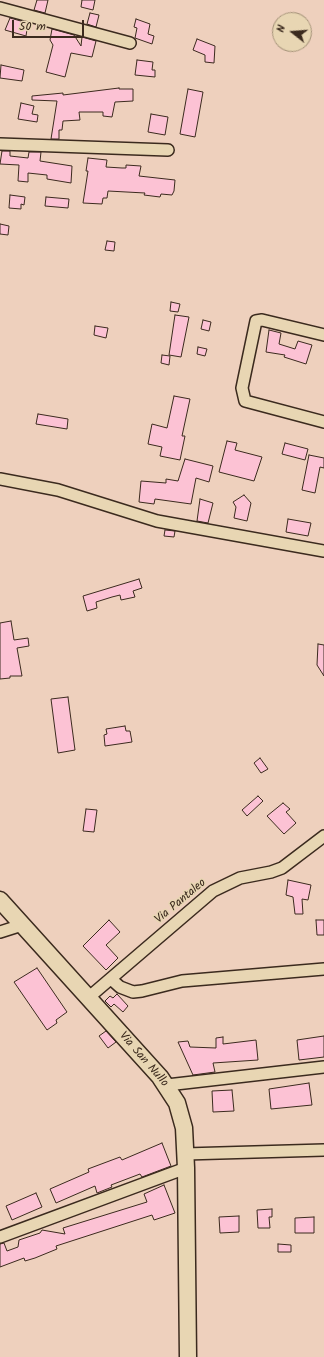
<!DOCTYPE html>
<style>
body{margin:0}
#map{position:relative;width:324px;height:1357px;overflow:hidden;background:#eed0bd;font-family:Kalam,sans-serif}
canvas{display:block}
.north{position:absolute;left:272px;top:12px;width:40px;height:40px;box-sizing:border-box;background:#e8d6b3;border:1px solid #a39177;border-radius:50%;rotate:287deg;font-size:11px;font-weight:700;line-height:16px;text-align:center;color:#3b2a1e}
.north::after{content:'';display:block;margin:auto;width:14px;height:18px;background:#3b2a1e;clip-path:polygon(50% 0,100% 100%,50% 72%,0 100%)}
.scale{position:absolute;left:12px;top:20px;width:72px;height:18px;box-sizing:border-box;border:2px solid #3b2a1e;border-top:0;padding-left:5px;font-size:12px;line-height:14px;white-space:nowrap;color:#3b2a1e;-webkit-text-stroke:3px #e8d6b3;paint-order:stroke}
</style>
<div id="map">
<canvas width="324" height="1357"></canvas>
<div class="north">N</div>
<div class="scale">50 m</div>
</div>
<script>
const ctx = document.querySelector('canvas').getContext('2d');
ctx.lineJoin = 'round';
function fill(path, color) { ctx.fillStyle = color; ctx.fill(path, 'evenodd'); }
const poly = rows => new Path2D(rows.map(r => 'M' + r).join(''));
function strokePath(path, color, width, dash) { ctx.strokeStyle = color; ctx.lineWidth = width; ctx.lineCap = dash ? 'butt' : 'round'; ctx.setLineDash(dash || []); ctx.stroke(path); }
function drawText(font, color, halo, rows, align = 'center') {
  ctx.font = font + ' Kalam,sans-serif'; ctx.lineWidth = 3; ctx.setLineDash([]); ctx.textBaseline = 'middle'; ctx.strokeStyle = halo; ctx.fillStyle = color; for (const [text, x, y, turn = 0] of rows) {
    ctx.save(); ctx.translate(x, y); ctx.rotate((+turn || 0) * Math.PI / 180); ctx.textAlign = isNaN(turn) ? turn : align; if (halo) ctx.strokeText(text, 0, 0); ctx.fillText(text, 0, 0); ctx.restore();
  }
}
const building = poly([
 [37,0,48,0,45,13,34,10,37,0],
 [82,0,95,0,93,10,81,7,82,0],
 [90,13,99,15,96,27,87,24,90,13],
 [10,18,28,23,26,36,5,30,10,18],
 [136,19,150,24,148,34,154,36,152,44,135,38,137,28,134,27,136,19],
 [52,29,74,35,81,46,82,37,96,41,92,57,71,53,65,77,46,72,53,45,50,40,52,29],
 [197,39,215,46,214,63,205,62,205,55,193,50,197,39],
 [137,60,153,62,152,70,155,70,155,77,135,75,137,60],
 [1,65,24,70,22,81,0,78,1,65],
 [119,88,119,89,133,89,133,101,115,102,112,117,103,116,103,112,79,112,80,120,63,121,62,130,59,130,59,139,51,139,57,101,32,100,32,96,63,93,63,95,119,88],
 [188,89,203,92,195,137,180,134,188,89],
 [21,103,34,106,32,114,38,115,37,122,18,119,21,103],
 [151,114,168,117,165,135,148,132,151,114],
 [2,151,10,151,10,156,28,158,29,152,41,152,40,161,72,166,71,183,47,179,47,175,28,173,28,182,18,181,19,165,0,164,2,151],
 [88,158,107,160,106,167,122,168,126,168,126,165,141,166,139,176,175,180,174,191,172,195,161,194,160,197,144,195,145,193,108,191,107,198,103,198,102,204,83,203,88,171,86,171,88,158],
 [10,195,25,197,24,205,21,204,21,209,9,208,10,195],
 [46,197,69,199,68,208,45,206,46,197],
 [0,224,9,226,8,235,0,234,0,224],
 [107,241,115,242,114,251,105,250,107,241],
 [171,302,180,304,178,312,170,311,171,302],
 [175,315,189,317,181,357,169,355,175,315],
 [203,320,211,322,209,331,201,329,203,320],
 [95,326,108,328,106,338,94,335,95,326],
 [269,330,281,333,279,344,295,349,298,341,312,345,306,364,284,357,285,355,266,352,269,330],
 [198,347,207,349,205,356,197,354,198,347],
 [162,355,170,356,169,365,161,363,162,355],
 [174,396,190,399,182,436,185,436,180,460,160,456,162,447,148,444,152,424,167,428,174,396],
 [38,414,68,419,67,429,36,424,38,414],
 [227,441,237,443,235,450,262,457,254,481,219,472,227,441],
 [285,443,308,449,305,460,282,454,285,443],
 [309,455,324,458,324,468,320,467,315,493,302,490,309,455],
 [185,459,213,466,209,482,196,478,191,504,155,499,154,504,139,502,141,481,166,483,166,479,178,481,185,459],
 [244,495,251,503,247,521,234,518,236,507,233,502,244,495],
 [200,499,213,503,208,523,197,521,200,499],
 [288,519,311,523,308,536,286,532,288,519],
 [165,530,175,531,174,537,164,536,165,530],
 [139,579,142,588,133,591,135,597,121,600,120,595,112,597,96,602,97,608,87,611,83,596,139,579],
 [11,621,14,640,28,638,29,646,17,648,22,676,10,676,10,678,0,679,0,623,11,621],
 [318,644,324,645,324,676,317,665,318,644],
 [68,697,75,750,58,753,51,699,68,697],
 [125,726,126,731,130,731,132,742,105,746,104,735,107,734,106,729,125,726],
 [260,758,268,769,261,773,254,763,260,758],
 [258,796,263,801,247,816,242,810,258,796],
 [283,803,290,809,286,812,296,823,284,834,267,816,283,803],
 [86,809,97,810,94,832,83,831,86,809],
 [288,880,311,885,308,900,302,899,303,914,295,914,293,897,286,895,288,880],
 [109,920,120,932,106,945,118,958,106,970,83,946,109,920],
 [316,920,324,920,324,935,317,935,316,920],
 [37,968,67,1012,56,1020,57,1023,47,1030,14,982,37,968],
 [117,994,128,1006,123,1012,114,1004,111,1007,105,1001,110,996,113,998,117,994],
 [106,1031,116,1042,108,1048,99,1036,106,1031],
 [324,1036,324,1057,299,1060,297,1040,324,1036],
 [223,1037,223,1044,256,1040,258,1060,213,1063,215,1072,193,1075,178,1042,188,1041,190,1047,216,1048,216,1038,223,1037],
 [309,1083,312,1105,271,1109,269,1089,309,1083],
 [232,1090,234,1111,213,1112,212,1091,232,1090],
 [162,1143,171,1166,142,1177,140,1174,111,1185,112,1187,97,1193,95,1186,56,1203,50,1189,89,1172,88,1169,120,1157,122,1160,162,1143],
 [164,1185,175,1213,154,1220,152,1215,56,1246,57,1249,35,1258,25,1261,24,1258,0,1267,0,1244,4,1243,7,1251,18,1247,19,1240,40,1233,42,1230,65,1234,63,1228,147,1202,144,1194,164,1185],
 [36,1193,42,1207,12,1220,6,1206,36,1193],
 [272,1209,272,1217,269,1217,270,1228,258,1228,257,1210,272,1209],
 [239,1216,239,1232,220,1233,219,1217,239,1216],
 [314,1217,314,1233,295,1233,295,1218,314,1217],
 [278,1244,291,1245,291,1252,278,1252,278,1244]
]);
const street = poly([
 [0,8,130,43],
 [0,144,168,150],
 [324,335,262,320,256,321,242,388,245,401,324,422],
 [0,479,58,490,157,521,324,551],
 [0,932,22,925],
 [111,979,120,987,133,992,142,991,182,981,324,969],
 [88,998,213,891,240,878,271,872,282,868,324,836],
 [167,1085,324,1067],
 [185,1154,324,1150],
 [0,1237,186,1168]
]);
const secondary = poly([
 [0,900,160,1077,177,1103,184,1128,186,1168,188,1357]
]);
const streetNames = [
 ["Via Pantaleo",181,902,-40],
 ["Via San Nullo",143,1060,49]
];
fill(building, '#fcc2d4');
strokePath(building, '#3b2a1e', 1);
strokePath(street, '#3b2a1e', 14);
strokePath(secondary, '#3b2a1e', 19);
strokePath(street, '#e8d6b3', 11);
strokePath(secondary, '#e8d6b3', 16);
drawText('12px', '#3b2a1e', '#e8d6b3', streetNames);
</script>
